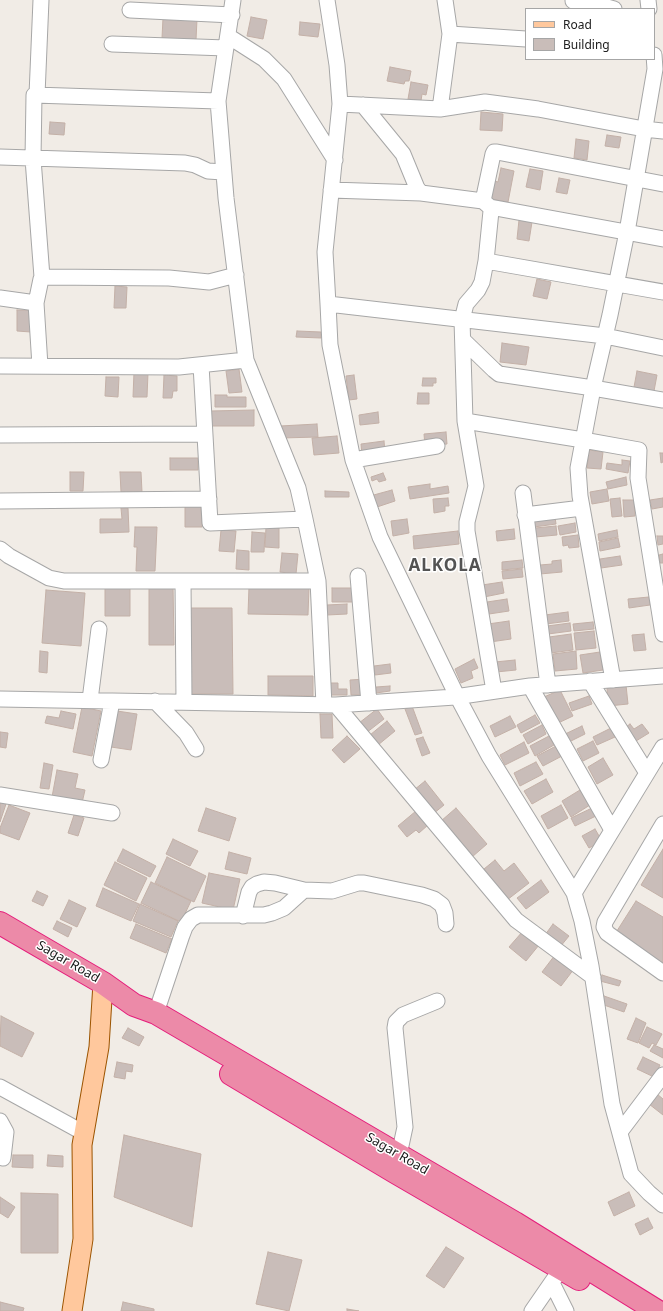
<!DOCTYPE html>
<style>
body{margin:0}
#map{position:relative;width:663px;height:1311px;overflow:hidden;background:#f1ece6;font-family:"Noto Sans",sans-serif}
canvas{display:block}
.legend{position:absolute;left:525px;top:8px;width:130px;height:52px;box-sizing:border-box;background:#fff;border:1px solid #a6a6a6;margin:0;padding:5px 7px;list-style:none;font-size:12px;color:#202020}
.legend li{display:flex;align-items:center;gap:8px;height:20px}
.legend b{width:20px;border:1px solid #a6a6a6}
</style>
<div id="map">
<canvas width="663" height="1311"></canvas>
<ul class="legend">
<li><b style="height:5px;background:#ffc89d"></b>Road</li>
<li><b style="height:11px;background:#c9bdb9"></b>Building</li>
</ul>
</div>
<script>
const ctx = document.querySelector('canvas').getContext('2d');
ctx.lineJoin = 'round';
function fill(path, color) { ctx.fillStyle = color; ctx.fill(path, 'evenodd'); }
const poly = rows => new Path2D(rows.map(r => 'M' + r).join(''));
function strokePath(path, color, width, dash) { ctx.strokeStyle = color; ctx.lineWidth = width; ctx.lineCap = dash ? 'butt' : 'round'; ctx.setLineDash(dash || []); ctx.stroke(path); }
function drawText(font, color, halo, rows, align = 'center') {
  ctx.font = font + ' "Noto Sans",sans-serif'; ctx.lineWidth = 3; ctx.setLineDash([]); ctx.textBaseline = 'middle'; ctx.strokeStyle = halo; ctx.fillStyle = color; for (const [text, x, y, turn = 0] of rows) {
    ctx.save(); ctx.translate(x, y); ctx.rotate((+turn || 0) * Math.PI / 180); ctx.textAlign = isNaN(turn) ? turn : align; if (halo) ctx.strokeText(text, 0, 0); ctx.fillText(text, 0, 0); ctx.restore();
  }
}
const building = poly([
 [251,17,267,20,263,39,247,36,251,17],
 [163,18,197,19,196,40,162,38,163,18],
 [300,22,320,24,318,37,299,35,300,22],
 [390,67,411,71,409,81,405,81,404,84,387,81,390,67],
 [411,82,428,85,426,95,422,94,421,101,408,99,411,82],
 [481,112,503,114,502,131,480,130,481,112],
 [50,122,65,123,64,135,49,134,50,122],
 [607,135,621,137,619,148,605,146,607,135],
 [576,139,589,141,587,160,574,158,576,139],
 [501,168,514,171,508,202,490,199,494,181,498,182,501,168],
 [530,169,543,171,540,190,526,187,530,169],
 [559,178,570,180,567,194,556,192,559,178],
 [519,220,532,222,529,241,517,239,519,220],
 [537,279,551,282,547,299,533,296,537,279],
 [115,286,127,287,126,308,114,308,115,286],
 [17,310,31,310,31,332,17,331,17,310],
 [297,331,321,332,321,338,296,337,297,331],
 [502,343,529,347,526,365,500,362,502,343],
 [239,369,242,392,229,393,226,371,239,369],
 [637,371,657,375,654,391,634,387,637,371],
 [134,372,148,373,147,397,133,397,134,372],
 [164,375,177,376,177,391,173,391,172,398,163,398,164,375],
 [354,375,357,399,349,400,346,376,354,375],
 [106,377,119,377,118,397,105,396,106,377],
 [423,378,436,378,436,383,433,383,433,386,422,386,423,378],
 [418,393,429,393,429,404,417,404,418,393],
 [215,395,227,395,227,397,246,397,246,407,215,407,215,395],
 [254,410,254,426,210,426,210,411,254,410],
 [378,412,379,423,360,425,359,415,378,412],
 [317,424,318,437,281,438,280,426,317,424],
 [446,432,447,444,425,446,424,434,446,432],
 [337,436,339,453,314,455,312,438,337,436],
 [384,441,385,452,362,455,361,444,384,441],
 [589,450,603,452,601,469,587,468,589,450],
 [660,453,663,453,663,462,661,463,660,453],
 [170,458,198,458,198,470,170,470,170,458],
 [622,460,630,461,628,473,606,469,607,463,622,465,622,460],
 [70,472,84,472,83,491,70,491,70,472],
 [120,472,141,472,142,492,121,492,120,472],
 [383,473,386,480,379,482,377,479,372,481,371,477,383,473],
 [626,477,627,485,608,489,606,482,626,477],
 [430,484,430,489,448,486,449,493,410,499,408,487,430,484],
 [607,489,609,501,592,504,590,492,607,489],
 [392,490,395,501,374,508,370,496,392,490],
 [325,491,349,492,349,497,325,497,325,491],
 [448,498,449,506,445,506,445,511,434,513,433,499,448,498],
 [620,498,622,516,612,517,610,499,620,498],
 [663,498,663,507,652,509,650,500,663,498],
 [623,500,634,500,635,516,624,517,623,500],
 [185,505,201,505,202,527,185,527,185,505],
 [121,508,128,508,129,532,100,533,100,519,122,519,121,508],
 [555,517,556,524,534,527,533,520,555,517],
 [407,519,409,533,393,536,391,521,407,519],
 [575,523,576,532,560,535,558,526,575,523],
 [556,526,557,535,535,537,535,528,556,526],
 [135,527,157,527,155,571,136,571,137,547,134,547,135,527],
 [266,527,279,528,279,548,265,547,266,527],
 [514,529,515,539,497,541,496,531,514,529],
 [221,530,236,531,234,552,219,551,221,530],
 [617,530,618,537,599,541,598,534,617,530],
 [458,531,459,544,414,549,413,536,458,531],
 [252,532,265,533,264,552,251,552,252,532],
 [578,535,579,547,569,548,568,545,563,546,562,537,578,535],
 [657,536,663,536,663,544,658,545,657,536],
 [618,538,620,547,600,551,599,542,618,538],
 [237,550,249,551,249,570,236,569,237,550],
 [282,553,298,554,296,574,280,572,282,553],
 [663,554,663,563,660,563,659,555,663,554],
 [620,556,622,565,601,568,600,559,620,556],
 [522,560,523,568,502,570,502,562,522,560],
 [561,560,562,572,540,574,540,565,552,564,552,561,561,560],
 [522,569,523,577,503,579,502,571,522,569],
 [502,582,504,593,484,597,482,585,502,582],
 [149,585,173,585,174,645,149,645,149,585],
 [249,587,309,588,308,615,248,614,249,587],
 [105,588,130,588,130,616,105,616,105,588],
 [332,588,355,588,355,602,332,602,332,588],
 [46,590,85,593,81,646,42,643,46,590],
 [649,597,650,605,629,608,628,599,649,597],
 [507,599,509,611,489,614,487,602,507,599],
 [347,604,347,614,327,615,327,605,347,604],
 [190,608,232,608,233,694,191,694,190,608],
 [568,612,569,621,546,624,545,615,568,612],
 [509,621,511,639,490,642,488,624,509,621],
 [593,622,594,629,574,631,573,624,593,622],
 [570,623,571,631,548,634,547,626,570,623],
 [594,631,596,648,576,650,574,633,594,631],
 [571,634,573,650,551,653,549,637,571,634],
 [644,634,646,650,634,651,632,635,644,634],
 [40,651,48,652,47,673,39,672,40,651],
 [576,651,577,669,555,671,553,654,576,651],
 [600,652,603,670,583,673,580,655,600,652],
 [474,659,478,668,471,671,473,678,461,683,455,669,474,659],
 [515,660,516,670,496,672,495,662,515,660],
 [390,664,391,673,375,675,374,666,390,664],
 [268,676,313,676,313,696,268,695,268,676],
 [365,679,365,695,351,695,350,680,365,679],
 [330,683,338,683,338,689,347,689,347,695,330,695,330,683],
 [626,685,628,704,608,706,607,688,626,685],
 [390,686,390,691,376,693,376,687,390,686],
 [560,690,573,716,556,724,544,697,560,690],
 [589,696,592,704,572,711,569,703,589,696],
 [412,706,422,733,415,735,405,709,412,706],
 [82,707,101,711,92,756,73,752,82,707],
 [377,709,384,719,366,733,359,723,377,709],
 [61,711,76,714,73,729,45,723,47,716,59,718,61,711],
 [117,711,137,714,131,750,111,747,117,711],
 [320,714,332,714,333,738,321,738,320,714],
 [535,715,540,723,521,733,517,725,535,715],
 [510,716,516,727,495,737,490,726,510,716],
 [387,721,395,731,378,745,370,735,387,721],
 [630,724,634,729,642,724,649,733,636,741,626,727,630,724],
 [542,725,546,734,528,744,523,735,542,725],
 [582,726,585,734,567,743,563,735,582,726],
 [611,728,615,737,597,745,593,737,611,728],
 [0,732,8,733,6,748,0,747,0,732],
 [347,736,360,749,344,763,332,750,347,736],
 [549,736,554,745,535,756,530,746,549,736],
 [423,737,430,753,422,756,416,739,423,737],
 [593,741,599,753,583,761,577,749,593,741],
 [524,742,529,753,505,765,500,755,524,742],
 [556,746,562,756,543,766,537,756,556,746],
 [603,758,613,775,597,784,588,767,603,758],
 [536,762,543,774,520,786,514,773,536,762],
 [44,763,53,765,49,789,40,788,44,763],
 [57,770,78,774,75,788,85,790,82,803,52,797,57,770],
 [546,779,553,792,532,804,524,791,546,779],
 [425,781,444,805,433,814,414,790,425,781],
 [580,790,590,805,571,817,562,801,580,790],
 [0,802,6,804,0,822,0,802],
 [9,805,30,813,19,840,0,833,0,828,9,805],
 [561,805,568,818,548,829,541,816,561,805],
 [206,808,236,818,229,841,198,831,206,808],
 [456,808,487,844,472,857,441,821,456,808],
 [592,808,596,816,575,826,571,818,592,808],
 [416,811,428,825,419,833,416,830,407,837,398,826,416,811],
 [74,815,84,818,78,836,68,833,74,815],
 [595,829,602,841,589,848,582,836,595,829],
 [173,839,198,851,190,866,166,854,173,839],
 [123,849,156,866,150,877,117,861,123,849],
 [663,849,663,898,641,885,663,849],
 [229,852,251,858,247,874,225,869,229,852],
 [167,857,206,876,194,902,155,883,167,857],
 [495,860,504,871,514,863,529,883,507,900,484,869,495,860],
 [115,862,147,878,136,901,104,885,115,862],
 [209,873,240,879,233,910,202,903,209,873],
 [541,880,549,892,526,909,517,898,541,880],
 [151,882,191,901,181,922,141,903,151,882],
 [103,888,139,904,131,921,96,906,103,888],
 [37,891,48,896,43,906,32,901,37,891],
 [69,900,86,908,77,927,60,919,69,900],
 [636,901,663,917,663,963,615,934,636,901],
 [140,904,178,921,171,937,133,921,140,904],
 [57,921,72,928,68,937,53,929,57,921],
 [136,924,172,939,166,953,130,938,136,924],
 [553,924,569,936,560,947,545,935,553,924],
 [523,931,539,945,526,961,509,947,523,931],
 [555,955,574,969,561,986,542,972,555,955],
 [602,975,621,981,619,986,600,981,602,975],
 [604,996,627,1004,624,1012,601,1004,604,996],
 [1,1016,34,1033,22,1057,0,1046,1,1016],
 [636,1018,646,1023,638,1043,627,1039,636,1018],
 [647,1027,662,1034,656,1045,652,1043,649,1048,639,1043,647,1027],
 [128,1028,144,1037,139,1046,122,1038,128,1028],
 [654,1045,663,1049,663,1058,650,1051,654,1045],
 [643,1057,660,1065,654,1077,637,1069,643,1057],
 [117,1062,133,1065,132,1072,126,1071,125,1079,114,1077,117,1062],
 [657,1094,663,1099,663,1115,649,1104,657,1094],
 [124,1135,201,1154,192,1227,114,1197,124,1135],
 [13,1155,33,1155,33,1168,12,1167,13,1155],
 [48,1155,63,1156,63,1167,47,1166,48,1155],
 [629,1192,635,1206,614,1216,608,1202,629,1192],
 [21,1193,58,1194,58,1253,21,1253,21,1193],
 [0,1197,15,1207,8,1218,0,1213,0,1197],
 [648,1218,653,1228,640,1235,635,1224,648,1218],
 [446,1247,464,1258,444,1288,426,1276,446,1247],
 [268,1252,302,1260,289,1311,256,1304,268,1252],
 [0,1302,24,1308,23,1311,0,1311,0,1302],
 [123,1302,154,1309,154,1311,121,1311,123,1302],
 [347,1309,359,1311,347,1311,347,1309]
]);
const minor = poly([
 [233,0,218,101,226,198,246,360,298,488,305,519,318,581,324,705],
 [327,0,337,65,340,104,325,252,328,304,330,345,353,460,380,537,457,696,489,756,574,893,582,921,591,966,612,1104,631,1174,649,1193,663,1205],
 [648,0,649,9],
 [573,1,600,5,614,9],
 [130,10,232,15],
 [450,34,526,39],
 [228,36,264,59,284,79,335,160],
 [112,44,226,48],
 [37,95,41,0],
 [340,104,440,109,485,102,538,109,644,129,663,131],
 [363,105,403,154,417,188,421,193,483,201,490,207,491,211,486,261,482,282,478,290,466,304,462,320,465,421,476,486,467,522,467,531,494,691],
 [440,109,450,34,445,0],
 [0,157,185,163,195,165,208,171,223,172],
 [331,190,421,193],
 [483,201,493,154,494,152,497,152,663,184],
 [490,207,663,239],
 [486,261,663,292],
 [42,277,33,159,34,95,218,101],
 [0,298,36,303,40,366],
 [36,303,41,279,42,277,45,277,169,278,209,282,236,275],
 [328,304,605,336,663,348],
 [463,340,494,370,499,374,593,388,663,400],
 [201,365,210,523,305,519],
 [0,366,179,367,246,360],
 [465,421,583,440,639,450,638,478,663,634],
 [0,435,204,434],
 [353,460,437,446],
 [523,493,548,685],
 [0,501,209,499],
 [525,515,582,508],
 [0,549,9,556,49,578,64,581,318,581],
 [358,576,369,703],
 [183,581,184,702],
 [613,680,580,496,578,468,593,388,610,315,627,232,655,69,654,55],
 [590,681,647,773],
 [530,686,612,830],
 [0,699,336,705,455,697,530,686,663,676],
 [90,700,99,629],
 [155,701,186,733,196,749],
 [336,705,516,920,593,977],
 [101,760,112,701],
 [0,795,112,813],
 [663,824,605,922,604,927,607,933,663,973],
 [574,893,663,747],
 [243,916,249,892,252,887,257,884,264,882,275,883,304,890],
 [156,1013,182,935,185,927,191,919,198,915,264,915,272,913,284,908,304,890,332,891,358,883,364,883,422,895,434,899,442,905,445,913,446,924],
 [0,1087,84,1133],
 [0,1121,6,1132,3,1158],
 [620,1132,663,1075],
 [399,1155,405,1127,395,1028,396,1022,403,1015,437,1001],
 [552,1283,566,1311],
 [532,1311,561,1269]
]);
const major = poly([
 [72,1311,83,1239,82,1145,99,1047,103,983]
]);
const highway = poly([
 [0,923,103,983,134,1005,156,1013,515,1223,657,1311],
 [231,1074,395,1172,579,1279]
]);
const streetNames = [
 ["Sagar Road",68,962,30],
 ["Sagar Road",397,1154,30]
];
const districtNames = [
 ["ALKOLA",445,566]
];
fill(building, '#c9bdb9');
strokePath(building, '#c3b0a7', 1);
strokePath(minor, '#a7a7a7', 17);
strokePath(major, '#9c5400', 21);
strokePath(highway, '#e51d7b', 24);
strokePath(minor, '#fff', 15);
strokePath(major, '#ffc89d', 19);
strokePath(highway, '#ec8aa8', 22);
drawText('13px', '#202020', '#fff', streetNames);
ctx.letterSpacing = '1px';
drawText('bold 17px', '#535353', '#fff', districtNames);
ctx.letterSpacing = '0px';
</script>
